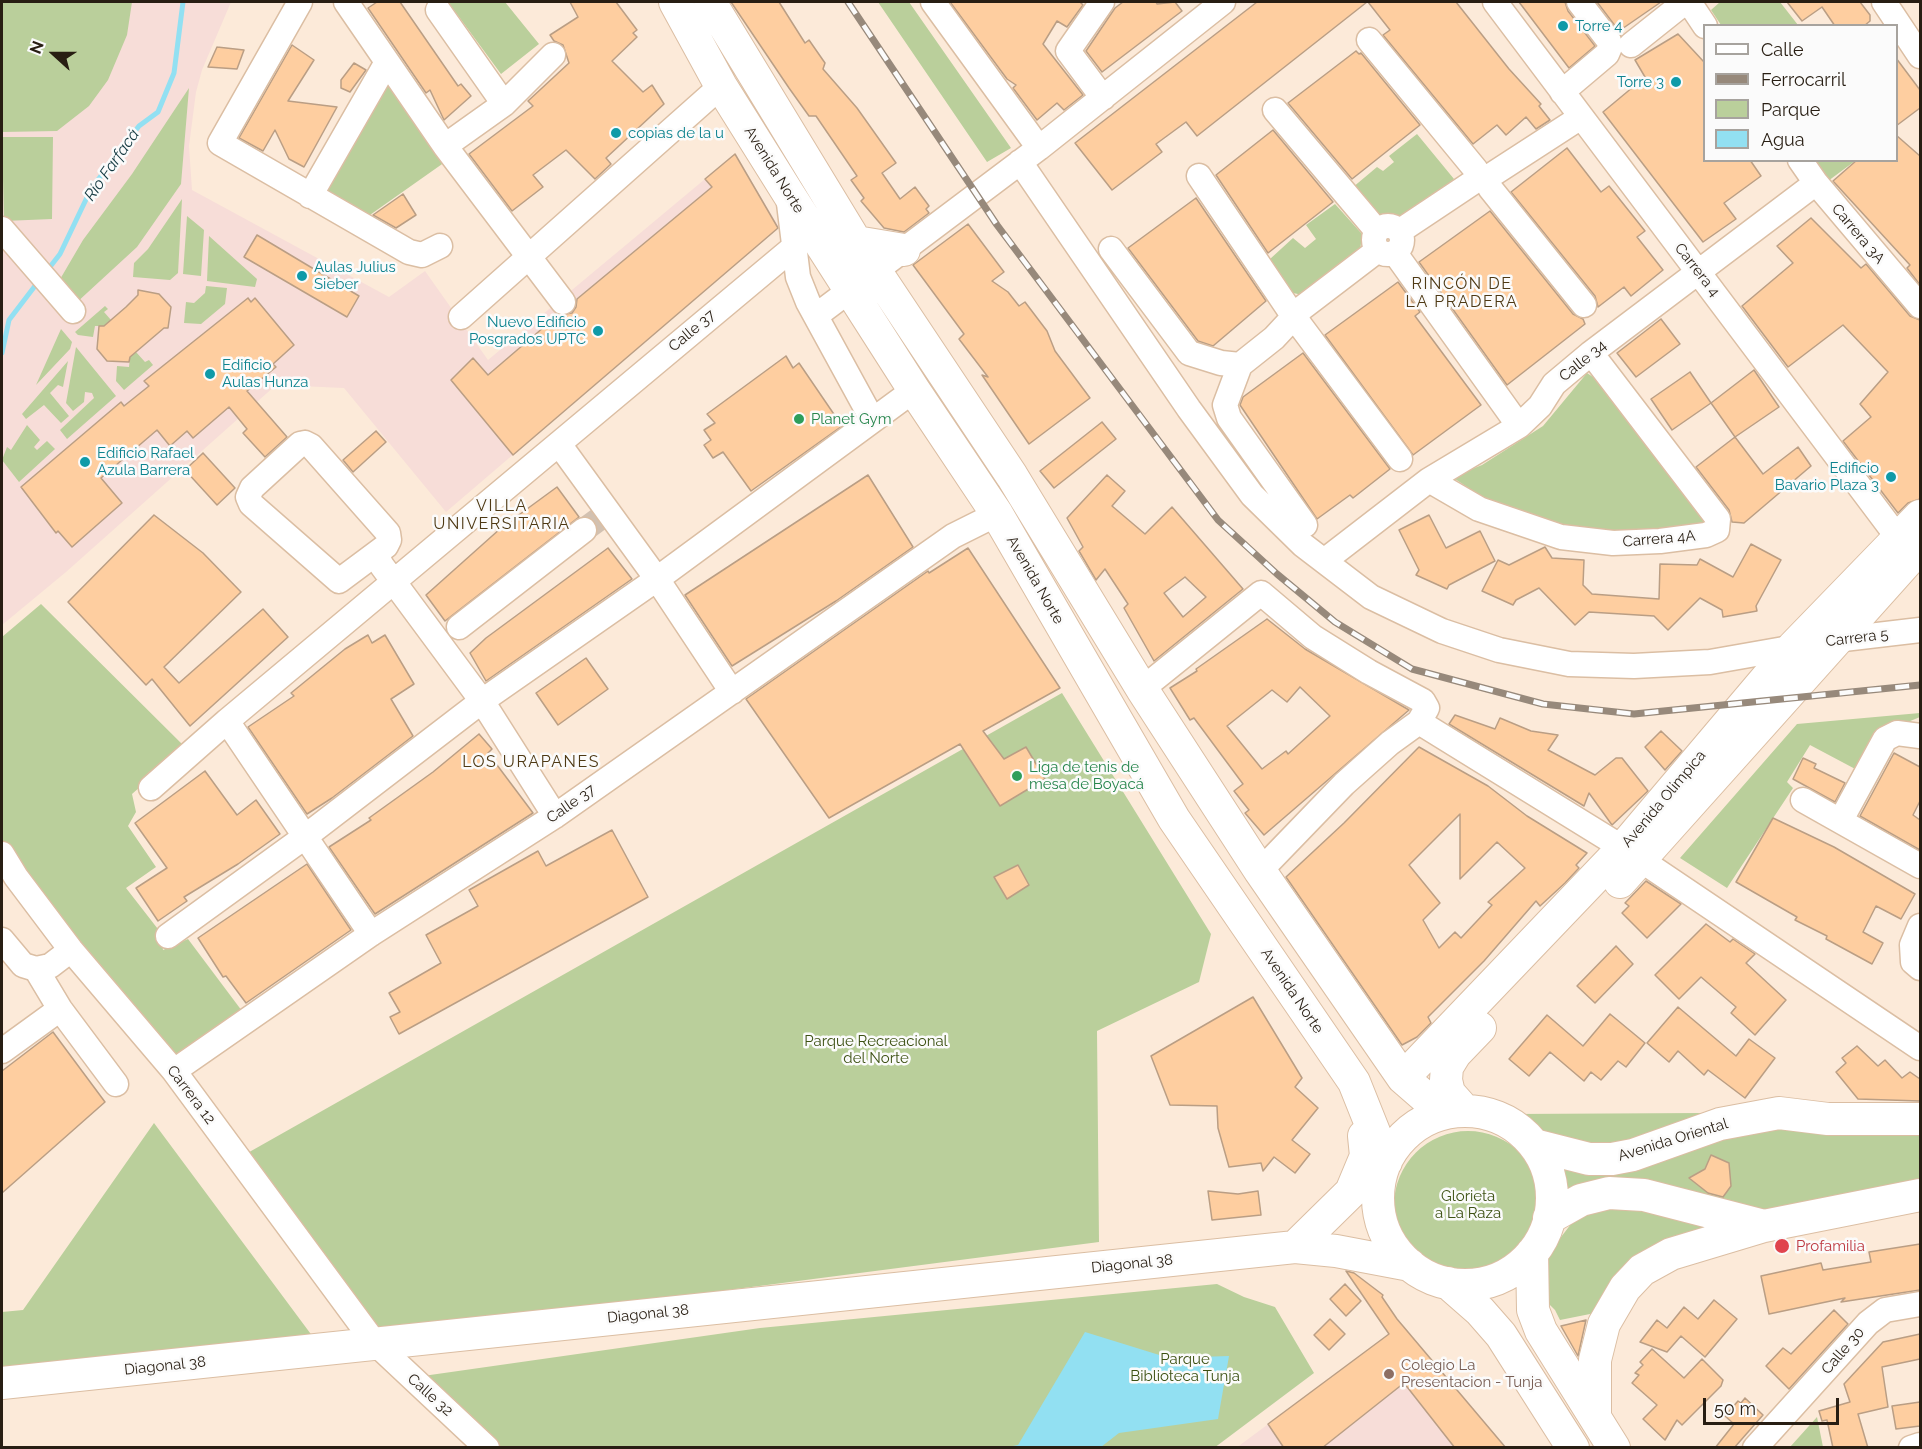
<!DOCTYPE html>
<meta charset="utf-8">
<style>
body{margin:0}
#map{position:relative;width:1922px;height:1449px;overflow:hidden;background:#fcead9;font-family:Raleway,sans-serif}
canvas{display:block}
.frame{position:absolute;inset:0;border:3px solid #281e13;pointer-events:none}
.legend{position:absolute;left:1703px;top:24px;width:195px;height:138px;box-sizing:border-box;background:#fbfbfb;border:2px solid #a7a39e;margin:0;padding:8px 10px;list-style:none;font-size:18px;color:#281e13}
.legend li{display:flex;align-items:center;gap:12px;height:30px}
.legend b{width:30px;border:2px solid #a7a39e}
.north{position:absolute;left:24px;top:24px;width:60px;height:60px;-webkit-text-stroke:4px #fbfbfb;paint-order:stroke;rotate:291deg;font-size:16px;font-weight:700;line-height:24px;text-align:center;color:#281e13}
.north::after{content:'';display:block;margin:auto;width:21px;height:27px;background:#281e13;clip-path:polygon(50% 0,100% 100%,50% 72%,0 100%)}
.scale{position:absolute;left:1703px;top:1398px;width:136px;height:27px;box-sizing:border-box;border:3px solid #281e13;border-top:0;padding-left:8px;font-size:18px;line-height:21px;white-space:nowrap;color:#281e13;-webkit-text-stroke:4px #fbfbfb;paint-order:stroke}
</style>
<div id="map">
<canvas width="1922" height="1449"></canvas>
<div class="frame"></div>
<ul class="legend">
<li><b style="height:8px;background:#fff"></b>Calle</li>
<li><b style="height:8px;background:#97897b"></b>Ferrocarril</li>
<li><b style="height:16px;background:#bacf9b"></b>Parque</li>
<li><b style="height:16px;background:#92e0f2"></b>Agua</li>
</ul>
<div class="north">N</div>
<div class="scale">50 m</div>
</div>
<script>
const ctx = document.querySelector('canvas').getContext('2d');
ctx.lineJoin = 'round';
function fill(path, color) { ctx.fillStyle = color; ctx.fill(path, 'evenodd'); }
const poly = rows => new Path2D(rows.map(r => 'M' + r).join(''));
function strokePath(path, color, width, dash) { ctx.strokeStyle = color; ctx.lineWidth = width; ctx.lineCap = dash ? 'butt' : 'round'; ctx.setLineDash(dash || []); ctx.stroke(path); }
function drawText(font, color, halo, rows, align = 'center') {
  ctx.font = font + ' Raleway,sans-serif'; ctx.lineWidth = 5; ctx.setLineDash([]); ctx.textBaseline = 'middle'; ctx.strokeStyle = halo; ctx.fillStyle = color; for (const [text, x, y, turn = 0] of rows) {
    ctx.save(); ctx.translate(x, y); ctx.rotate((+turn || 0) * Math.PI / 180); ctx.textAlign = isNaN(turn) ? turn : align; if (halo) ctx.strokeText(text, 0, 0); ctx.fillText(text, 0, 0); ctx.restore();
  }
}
const education = poly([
 [2,2,231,2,202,70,196,92,189,146,192,190,389,297,425,271,488,360,735,154,779,227,446,512,344,388,276,385,66,572,2,625],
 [1402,1325,1506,1447,1236,1448]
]);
const green = poly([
 [2,2,132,2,127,35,108,80,89,106,57,131,2,132],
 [448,2,505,2,539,44,501,74],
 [878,2,909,2,1011,148,987,162],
 [1720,2,1780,2,1798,25,1721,25,1711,10],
 [385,78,445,162,367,217,321,193],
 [189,88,181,184,137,247,75,304,59,281,83,240,132,174],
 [1417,134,1454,179,1399,224,1376,220,1352,188,1377,167,1383,171,1394,162,1389,156],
 [2,137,53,137,52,219,4,221],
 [1814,161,1855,161,1828,181],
 [182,199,178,273,170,280,133,277,134,263,148,249],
 [1335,204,1362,234,1360,252,1303,295,1288,292,1270,259,1293,238,1305,248,1316,239,1306,225],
 [187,216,204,230,201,276,183,274],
 [209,236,257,279,255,287,207,281],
 [206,286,227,288,225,304,201,324,184,323,186,302,194,303,205,293],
 [105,306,108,309,104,312,111,320,104,326,95,326,93,337,78,335,75,332],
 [61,329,72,342,70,349,36,385],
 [76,347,116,396,67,439,60,430,94,398,92,393,85,392,84,402,73,411,66,403],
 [136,352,145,362,149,360,153,365,124,390,116,381,117,366,129,367,130,357],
 [68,361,63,387,58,385,50,393,69,416,61,423,44,405,26,419,22,414],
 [1587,373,1596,379,1703,514,1704,523,1685,530,1625,534,1555,524,1488,501,1452,477,1482,465,1543,426],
 [27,425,40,440,34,447,37,450,47,441,55,449,19,482,2,460,7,447,11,450],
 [41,604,185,747,132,794,136,812,128,826,156,867,126,888,161,933,163,950,188,939,245,1015,168,1060,2,851,2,637],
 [1062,693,1211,934,1199,982,1097,1031,1099,1242,373,1336,244,1155],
 [1920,713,1920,717,1903,724,1859,771,1810,745,1787,782,1793,788,1727,888,1680,858,1797,724],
 [1703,1113,1704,1117,1633,1150,1541,1137,1513,1114],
 [154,1123,316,1341,2,1367,2,1312,23,1310],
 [1783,1123,1920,1129,1920,1186,1758,1217,1568,1195,1558,1163,1705,1140],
 '1394 1205a74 74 0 1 1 148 0a74 74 0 1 1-148 0Z',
 [1598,1204,1715,1221,1595,1313,1560,1320,1555,1310,1543,1298,1541,1284,1551,1250,1578,1215],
 [1217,1284,1244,1297,1275,1307,1314,1373,1214,1448,486,1447,409,1378,760,1328],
 [1817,1417,1823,1447,1790,1447]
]);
const water = poly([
 [1085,1332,1169,1358,1229,1356,1218,1419,1119,1433,1101,1447,1008,1447,1018,1445]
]);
const stream = poly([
 [46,272,60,254,91,189,139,126,158,112,174,73,183,2],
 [2,353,9,320,38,282]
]);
const building = poly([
 [377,2,400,2,458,86,461,84,471,96,444,120,430,90,426,93,368,8,377,2],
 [570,2,616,2,637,30,633,33,637,37,612,61,643,92,652,85,664,104,606,158,611,164,595,179,566,150,533,175,543,187,512,211,469,154,533,106,528,101,569,63,563,45,554,41,550,35,578,17,570,2],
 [731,2,779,2,805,43,809,40,825,63,823,69,857,108,896,163,882,173,900,199,915,187,929,206,926,209,929,213,904,232,884,228,861,201,864,198,851,180,857,176,816,116,809,116,789,88,731,2],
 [950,2,1080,2,1083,5,1067,27,1057,21,1043,44,1083,95,1064,110,1057,103,1037,120,1013,88,1016,85,1007,79,950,2],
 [1123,2,1156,2,1157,4,1175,2,1182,11,1102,72,1086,51,1115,8,1123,2],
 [1257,2,1367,2,1197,136,1186,122,1156,144,1162,152,1112,190,1075,143,1257,2],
 [1368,2,1456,2,1509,69,1541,104,1539,106,1550,120,1536,129,1526,117,1506,135,1497,125,1473,144,1383,35,1390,30,1368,2],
 [1519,2,1565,2,1568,11,1595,46,1569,68,1519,2],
 [1597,2,1661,2,1619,31,1597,2],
 [1787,2,1860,2,1870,15,1870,21,1864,26,1835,26,1822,7,1802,21,1787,2],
 [1678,34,1704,62,1704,160,1750,160,1761,176,1724,203,1736,219,1703,242,1603,112,1645,77,1635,60,1678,34],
 [292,45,314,60,288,101,337,107,304,167,289,159,275,130,263,151,239,138,292,45],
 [217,47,244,50,237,69,208,67,217,47],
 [1356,51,1359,54,1361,53,1420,125,1352,179,1288,103,1356,51],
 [1896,58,1920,90,1920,108,1896,126,1896,58],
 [354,63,366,70,350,92,341,88,341,80,354,63],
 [1273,130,1333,202,1268,253,1216,175,1273,130],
 [1896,135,1920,156,1920,285,1907,268,1910,265,1833,181,1857,160,1896,160,1896,135],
 [1567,148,1601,192,1609,186,1645,231,1637,237,1663,270,1631,296,1624,287,1598,307,1595,296,1511,192,1567,148],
 [735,154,778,228,513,455,451,380,473,358,488,375,558,315,572,313,576,307,577,299,712,187,705,179,735,154],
 [403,194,416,215,396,228,373,215,403,194],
 [1196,198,1266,301,1213,346,1198,341,1128,248,1196,198],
 [1490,211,1573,314,1583,319,1585,324,1507,385,1419,262,1490,211],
 [1811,218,1861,268,1866,264,1910,316,1920,320,1920,499,1908,503,1898,513,1843,441,1871,417,1860,404,1888,372,1843,325,1788,367,1742,306,1793,263,1777,246,1811,218],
 [968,224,1004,272,992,281,1008,292,1019,306,1025,302,1047,331,1055,351,1090,398,1029,444,982,375,988,377,959,339,964,334,913,265,968,224],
 [257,235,359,296,347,317,244,257,257,235],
 [1398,282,1420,312,1415,316,1481,405,1413,455,1325,335,1398,282],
 [138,290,159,294,171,307,168,328,164,328,130,357,129,362,107,361,97,349,99,326,104,326,126,307,138,295,138,290],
 [248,298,251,302,255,298,294,345,273,364,276,367,247,391,287,437,265,457,243,433,247,429,229,407,193,438,187,431,170,446,157,430,101,478,122,503,72,547,58,531,56,533,21,487,121,402,124,406,149,386,144,381,248,298],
 [1661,319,1680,344,1636,377,1617,353,1661,319],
 [1303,353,1390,469,1353,498,1350,495,1317,519,1240,405,1243,397,1303,353],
 [786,356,793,368,799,363,842,426,751,491,723,452,713,458,704,445,711,440,704,430,715,423,707,414,786,356],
 [1754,370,1779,407,1735,437,1711,403,1754,370],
 [1690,372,1711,403,1672,430,1651,399,1690,372],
 [1102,422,1116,439,1054,488,1040,471,1102,422],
 [376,431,386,442,353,472,343,460,376,431],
 [1735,437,1763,474,1798,447,1811,466,1744,523,1732,522,1729,510,1696,467,1735,437],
 [203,453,235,488,217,505,185,470,203,453],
 [868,475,913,547,836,601,732,666,685,595,868,475],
 [1107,475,1125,491,1112,506,1145,534,1172,507,1243,589,1154,661,1124,608,1128,604,1105,569,1096,580,1079,551,1083,547,1067,518,1107,475],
 [1185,577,1206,597,1183,617,1164,593,1185,577],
 [557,487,579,517,445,621,426,595,501,528,557,487],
 [154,515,203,553,241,592,164,667,179,683,263,609,288,637,190,726,152,679,146,685,68,602,154,515],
 [1429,515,1446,548,1480,531,1495,561,1449,585,1447,589,1416,575,1419,570,1399,530,1429,515],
 [1751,544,1781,560,1756,606,1757,611,1723,617,1722,610,1700,598,1668,630,1654,616,1589,612,1575,625,1539,588,1516,600,1513,605,1482,591,1498,560,1509,565,1545,547,1552,558,1584,560,1583,585,1592,594,1659,599,1660,564,1697,565,1700,559,1733,577,1751,544],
 [608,548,632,579,486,681,470,653,486,638,608,548],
 [968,548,1060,688,983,731,1004,759,1026,747,1045,779,1000,806,960,744,829,818,746,699,928,571,929,573,968,548],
 [1267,619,1305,649,1409,710,1264,835,1245,813,1249,810,1234,791,1243,784,1194,718,1190,720,1170,688,1197,671,1196,669,1267,619],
 [1300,687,1330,716,1288,754,1286,751,1262,769,1227,726,1272,690,1287,702,1300,687],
 [368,635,372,643,385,635,414,684,391,699,413,736,332,798,307,814,248,727,294,696,291,693,345,649,368,635],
 [586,658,608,689,558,725,536,693,586,658],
 [1455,715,1495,729,1500,718,1531,731,1558,735,1548,750,1595,775,1616,758,1622,758,1648,791,1612,825,1589,793,1584,806,1449,724,1455,715],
 [1661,731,1682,751,1665,770,1645,747,1661,731],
 [479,734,492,749,488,753,533,813,375,914,329,847,371,820,369,818,433,772,479,734],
 [1419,747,1488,786,1527,816,1587,853,1576,865,1579,868,1565,883,1540,906,1536,901,1484,961,1428,1017,1431,1023,1417,1037,1402,1045,1286,877,1344,823,1419,747],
 [1460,814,1460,879,1497,842,1525,868,1488,902,1492,905,1461,938,1455,932,1439,948,1423,920,1440,903,1409,865,1460,814],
 [1894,753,1920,767,1920,801,1913,815,1920,820,1920,850,1860,816,1894,753],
 [1803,758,1816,764,1814,768,1845,783,1835,802,1793,779,1803,758],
 [205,771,237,815,256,800,280,834,238,864,184,897,187,901,158,921,136,888,167,868,135,823,205,771],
 [1773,818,1834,847,1915,894,1901,919,1876,906,1863,932,1883,943,1872,964,1826,939,1827,936,1795,920,1797,917,1736,882,1773,818],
 [612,830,648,897,399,1034,390,1017,400,1012,389,993,441,963,426,935,478,906,469,890,538,851,546,866,612,830],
 [307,864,351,930,246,1003,226,976,223,977,198,938,307,864],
 [1018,865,1029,885,1007,899,994,877,1018,865],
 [1646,881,1681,904,1647,938,1622,913,1629,906,1625,903,1646,881],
 [1706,924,1730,942,1733,939,1755,954,1746,963,1786,1000,1755,1035,1731,1013,1736,1007,1701,977,1679,999,1655,975,1706,924],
 [1616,946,1633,964,1595,1003,1577,986,1616,946],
 [1253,997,1302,1078,1295,1087,1318,1108,1292,1140,1310,1154,1295,1173,1274,1157,1263,1171,1261,1163,1229,1167,1218,1128,1217,1106,1170,1105,1151,1056,1253,997],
 [1678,1007,1736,1056,1749,1039,1775,1058,1745,1098,1708,1070,1704,1075,1678,1051,1669,1062,1647,1043,1678,1007],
 [1610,1014,1645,1043,1626,1067,1618,1061,1601,1080,1591,1072,1584,1081,1550,1052,1529,1076,1509,1059,1547,1015,1583,1046,1610,1014],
 [53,1032,105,1102,2,1193,2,1071,53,1032],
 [1857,1046,1878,1066,1885,1060,1902,1078,1910,1072,1920,1079,1920,1101,1858,1099,1836,1072,1846,1063,1842,1058,1857,1046],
 [1711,1155,1729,1163,1731,1186,1723,1197,1708,1193,1689,1178,1705,1169,1711,1155],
 [1208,1191,1238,1194,1258,1191,1261,1215,1212,1220,1208,1191],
 [1920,1244,1920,1290,1841,1302,1845,1298,1769,1314,1761,1276,1821,1263,1823,1270,1871,1262,1869,1252,1920,1244],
 [1346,1271,1354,1273,1383,1295,1382,1297,1397,1319,1506,1448,1455,1448,1404,1383,1322,1448,1284,1448,1268,1424,1389,1334,1346,1271],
 [1345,1284,1361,1301,1346,1316,1330,1299,1345,1284],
 [1714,1300,1737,1319,1705,1357,1681,1336,1667,1352,1640,1342,1657,1320,1667,1328,1684,1307,1698,1319,1714,1300],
 [1834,1310,1848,1324,1789,1389,1766,1366,1783,1348,1791,1354,1834,1310],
 [1330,1319,1345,1334,1329,1350,1314,1335,1330,1319],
 [1586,1320,1578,1356,1561,1326,1586,1320],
 [1920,1334,1920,1359,1882,1367,1888,1407,1858,1414,1868,1448,1833,1448,1827,1420,1822,1421,1819,1411,1850,1402,1844,1384,1883,1342,1920,1334],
 [1652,1349,1684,1378,1702,1359,1723,1380,1721,1386,1682,1425,1677,1420,1665,1440,1643,1419,1657,1405,1632,1383,1639,1375,1635,1373,1643,1365,1640,1362,1652,1349],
 [1745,1398,1763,1415,1734,1448,1715,1448,1734,1424,1725,1416,1738,1401,1741,1403,1745,1398],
 [1920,1402,1920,1426,1896,1429,1892,1406,1920,1402]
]);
const minorTunnel = poly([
 [584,530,599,519]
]);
const minor = poly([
 [300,2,220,143,409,252,422,255,440,246],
 [346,2,445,146,563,302],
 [933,2,1039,148],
 [1102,2,1068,51,1103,98],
 [1495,2,1899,539],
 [1689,2,1705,26],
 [1884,2,1920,56],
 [438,10,504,104],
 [1369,40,1476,170],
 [1631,45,1685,2],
 [1562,92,1607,54,1610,47,1609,41,1579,2],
 [1275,110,1377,231],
 [445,146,504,104,553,55],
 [1800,160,1816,183,1920,306],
 [1020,162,1189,409,1252,495,1303,545,1371,597,1442,631,1499,650,1569,664,1634,666,1710,662,1835,640,1920,630],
 [1493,174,1581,117],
 [1199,176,1294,317,1400,459],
 [1490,188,1584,305],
 [788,195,798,277,808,302,872,419],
 [310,196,387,62],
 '1374 240a14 14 0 1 1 28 0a14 14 0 1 1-28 0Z',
 [2,229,73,311],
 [1400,231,1472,183],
 [1111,249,1189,353,1221,363,1240,365],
 [1395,253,1519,426],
 [817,315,1039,148,1223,2],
 [461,317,721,86],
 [305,443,311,446,388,533,389,540,386,546,339,581,251,504,248,497,252,488,300,444,305,443],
 [559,444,657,579,732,692],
 [1429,480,1479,509,1561,537,1613,543,1660,541,1706,535,1717,530,1718,519,1591,353],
 [1305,525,1229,418,1225,405,1240,365,1274,338,1302,308,1378,250],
 [376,554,382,566,482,701,555,816],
 [1324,561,1429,480,1519,426,1540,406,1554,384,1591,353,1816,183],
 [459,627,584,530],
 [1142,689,1261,593,1313,637,1369,672,1423,701,1427,708,1419,722,1390,743,1344,784,1260,871],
 [227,721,371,934],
 [1419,722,1623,848,1920,1048],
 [151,788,227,721,794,247],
 [1803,800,1920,866],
 [1841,820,1885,739,1897,733,1920,736],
 [2,854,16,877,71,950,174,1071,374,1342,487,1448],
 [1920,926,1912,945,1913,962,1920,968],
 [168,936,306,836,482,701,657,579,914,390],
 [2,940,23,965,36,969,50,966,71,950],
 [36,969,60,1009,116,1084],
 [2,1051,60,1009],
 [174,1071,371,934,555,816,953,536,997,514],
 [1755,1448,1868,1323,1885,1310,1920,1304],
 [1911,1448,1920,1445]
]);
const major = poly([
 [675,2,721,86,788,193,914,390,997,514,1174,819,1354,1082,1386,1162],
 [710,2,856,242,1012,476,1142,689,1260,871,1403,1078,1426,1098,1451,1112],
 [856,242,904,250],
 [1620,882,1920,547],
 [1403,1078,1623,848,1793,647,1920,516],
 [1465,1111,1449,1093,1446,1080,1447,1067,1455,1054,1480,1028],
 '1378 1198a87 87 0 1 1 174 0a87 87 0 1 1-174 0Z',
 [1534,1145,1589,1159,1612,1159,1633,1155,1720,1124,1779,1113,1828,1119,1920,1119],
 [1549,1218,1581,1200,1609,1193,1644,1195,1764,1226,1920,1195],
 [1295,1247,1351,1192,1366,1156,1364,1136],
 [1532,1253,1533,1310,1541,1331,1614,1448],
 [1448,1283,1480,1311,1501,1335,1573,1448],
 [2,1383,1295,1247,1336,1251,1410,1265],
 [1595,1415,1595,1360,1604,1324,1625,1288,1642,1270,1671,1254,1764,1226]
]);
const rail = poly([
 [848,2,997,225,1218,520,1277,574,1335,622,1412,669,1543,704,1634,714,1920,685]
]);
const markers = [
 [1563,26,6,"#0f9aa8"],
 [1676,82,6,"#0f9aa8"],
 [616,133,6,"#0f9aa8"],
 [302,276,6,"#0f9aa8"],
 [598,331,6,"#0f9aa8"],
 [210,374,6,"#0f9aa8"],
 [799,419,6,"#2e9e5b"],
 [85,462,6,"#0f9aa8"],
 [1891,477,6,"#0f9aa8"],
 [1017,776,6,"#2e9e5b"],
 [1782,1246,8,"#e0444e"],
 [1389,1374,6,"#8d6e63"]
];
const cultureNames = [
 ["Torre 4",1575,26],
 ["Torre 3",1664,82,"right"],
 ["copias de la u",628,133],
 ["Aulas Julius",314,267],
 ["Sieber",314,284],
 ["Nuevo Edificio",586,322,"right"],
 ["Posgrados UPTC",586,339,"right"],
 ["Edificio",222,365],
 ["Aulas Hunza",222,382],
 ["Edificio Rafael",97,453],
 ["Azula Barrera",97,470],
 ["Edificio",1879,468,"right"],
 ["Bavario Plaza 3",1879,485,"right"]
];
const streetNames = [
 ["Avenida Norte",774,170,58],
 ["Carrera 3A",1858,234,50],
 ["Carrera 4",1697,270,52],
 ["Calle 37",692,331,-40],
 ["Calle 34",1583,361,-39],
 ["Carrera 4A",1659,539,-5],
 ["Avenida Norte",1035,580,60],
 ["Carrera 5",1857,638,-7],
 ["Avenida Olimpica",1664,799,-50],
 ["Calle 37",571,804,-35],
 ["Avenida Norte",1292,991,56],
 ["Carrera 12",191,1095,53],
 ["Avenida Oriental",1673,1140,-17],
 ["Diagonal 38",1132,1264,-6],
 ["Diagonal 38",648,1314,-6],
 ["Calle 30",1843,1351,-49],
 ["Diagonal 38",165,1366,-6],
 ["Calle 32",430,1395,42]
];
const leisureNames = [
 ["Planet Gym",811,419],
 ["Liga de tenis de",1029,767],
 ["mesa de Boyacá",1029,784]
];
const parkNames = [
 ["Parque Recreacional",876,1041],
 ["del Norte",876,1058],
 ["Glorieta",1468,1196],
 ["a La Raza",1468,1213],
 ["Parque",1185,1359],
 ["Biblioteca Tunja",1185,1376]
];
const healthNames = [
 ["Profamilia",1796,1246]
];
const educationNames = [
 ["Colegio La",1401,1365],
 ["Presentacion - Tunja",1401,1382]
];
const waterNames = [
 ["Río Farfacá",112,165,-55]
];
const neighbourhoodNames = [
 ["RINCÓN DE",1462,284],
 ["LA PRADERA",1462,302],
 ["VILLA",502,506],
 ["UNIVERSITARIA",502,524],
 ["LOS URAPANES",531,762]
];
fill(education, '#f7ddd8');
fill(green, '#bacf9b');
fill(water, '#92e0f2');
strokePath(stream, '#92e0f2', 5);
fill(building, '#fecea0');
strokePath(building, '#ba9e84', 1.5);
strokePath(minorTunnel, '#d2c1b1', 24, [24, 12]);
strokePath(minor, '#dbbea3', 27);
strokePath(major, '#dbbea3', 34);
strokePath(minor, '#fff', 24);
strokePath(major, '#fff', 32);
strokePath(rail, '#97897b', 7);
strokePath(rail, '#fbfbfb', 4.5, [14]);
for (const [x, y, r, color] of markers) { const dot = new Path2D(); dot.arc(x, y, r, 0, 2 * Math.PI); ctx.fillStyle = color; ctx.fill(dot); strokePath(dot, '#fbfbfb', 2); }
drawText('15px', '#0d838f', '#fbfbfb', cultureNames, 'left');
drawText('15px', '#281e13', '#fbfbfb', streetNames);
drawText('15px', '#27864d', '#fbfbfb', leisureNames, 'left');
drawText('15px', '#3d5113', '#fbfbfb', parkNames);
drawText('15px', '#be3a42', '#fbfbfb', healthNames, 'left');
drawText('15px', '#785e54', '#fbfbfb', educationNames, 'left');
drawText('italic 16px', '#11373f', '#fbfbfb', waterNames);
ctx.letterSpacing = '1.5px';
drawText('16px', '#4e3914', '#fbfbfb', neighbourhoodNames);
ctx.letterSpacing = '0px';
</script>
